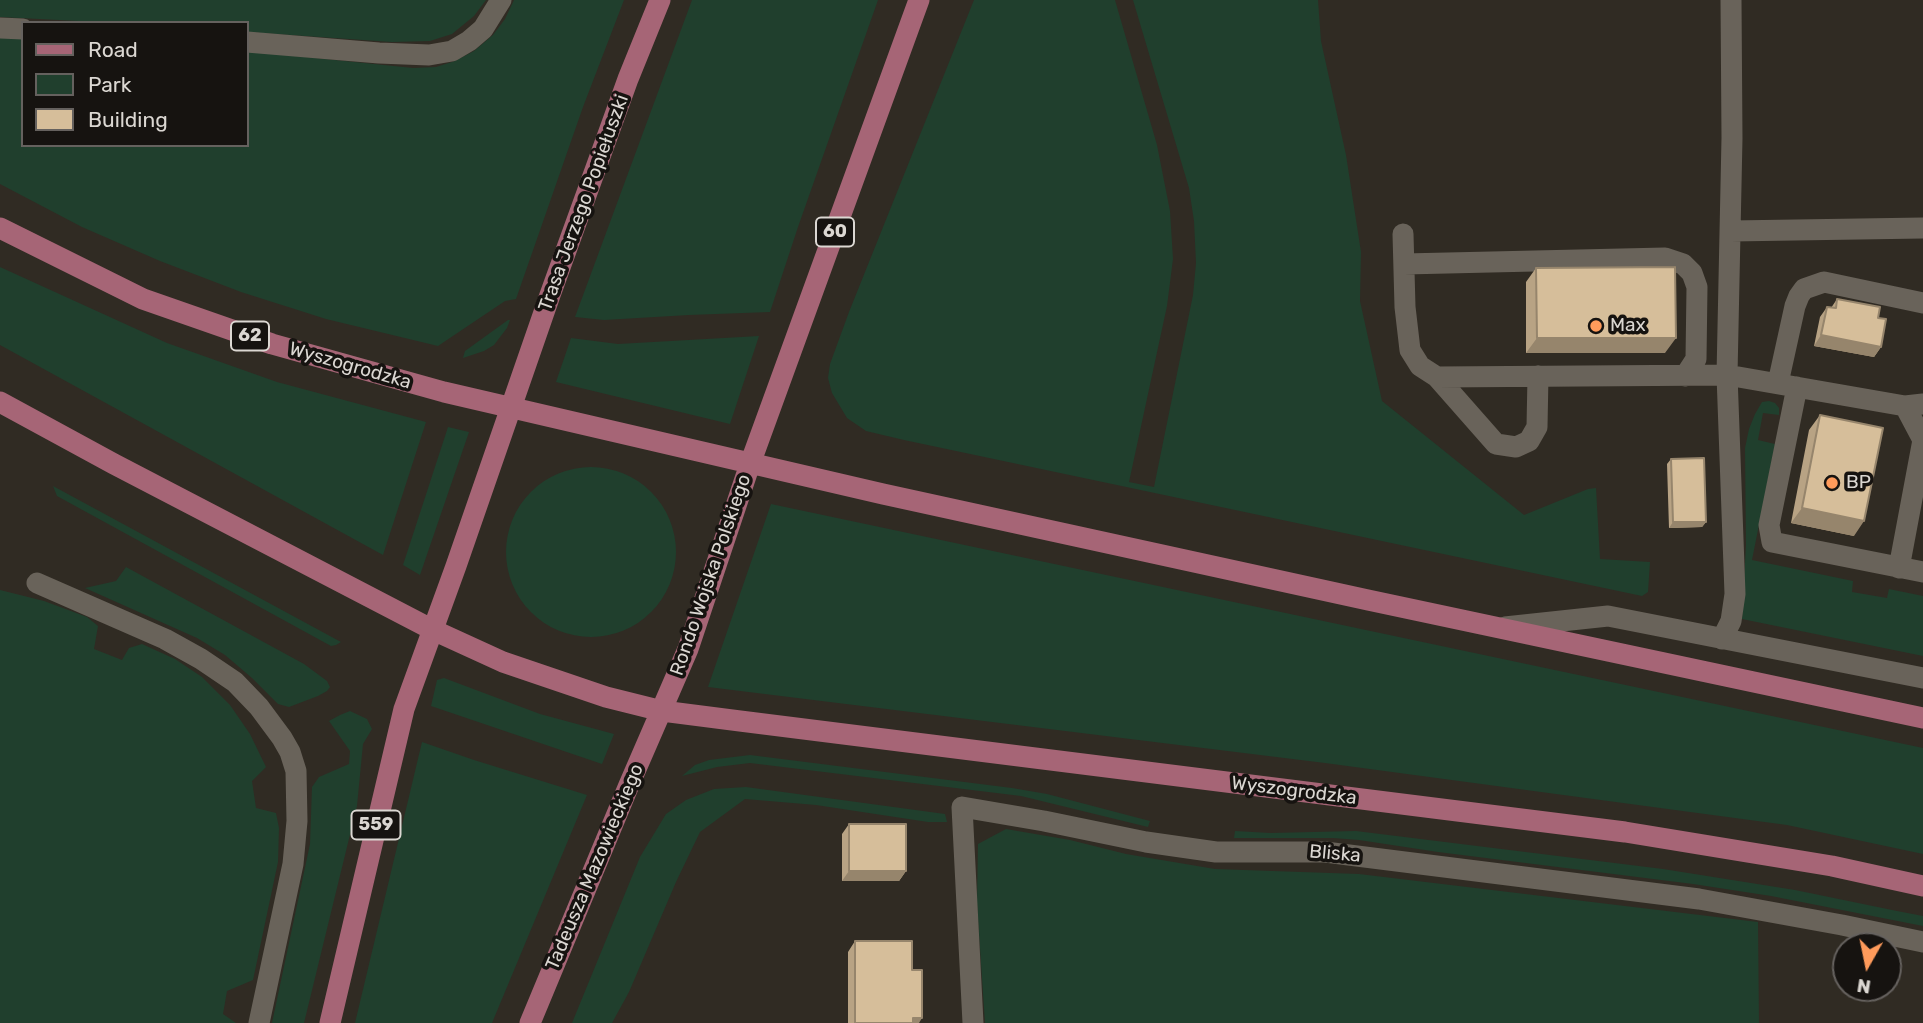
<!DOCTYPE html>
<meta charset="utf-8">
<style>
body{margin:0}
#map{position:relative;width:1923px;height:1023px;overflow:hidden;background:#302b23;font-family:Rubik,sans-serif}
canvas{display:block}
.legend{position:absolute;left:21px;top:21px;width:228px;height:126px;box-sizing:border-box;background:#161310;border:2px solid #65615e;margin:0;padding:9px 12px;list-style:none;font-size:21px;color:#dbd7d2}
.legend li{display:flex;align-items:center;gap:14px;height:35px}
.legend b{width:35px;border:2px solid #65615e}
.north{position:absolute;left:1832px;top:932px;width:70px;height:70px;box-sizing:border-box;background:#161310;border:2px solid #65615e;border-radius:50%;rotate:189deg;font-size:19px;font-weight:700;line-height:28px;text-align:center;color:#dbd7d2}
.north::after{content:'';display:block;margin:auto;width:24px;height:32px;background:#ff9b5b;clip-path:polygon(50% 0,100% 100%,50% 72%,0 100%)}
</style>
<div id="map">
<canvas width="1923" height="1023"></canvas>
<ul class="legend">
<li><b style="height:9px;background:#a66576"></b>Road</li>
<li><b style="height:19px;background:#203f2d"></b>Park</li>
<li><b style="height:19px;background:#d6be9a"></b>Building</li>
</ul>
<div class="north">N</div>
</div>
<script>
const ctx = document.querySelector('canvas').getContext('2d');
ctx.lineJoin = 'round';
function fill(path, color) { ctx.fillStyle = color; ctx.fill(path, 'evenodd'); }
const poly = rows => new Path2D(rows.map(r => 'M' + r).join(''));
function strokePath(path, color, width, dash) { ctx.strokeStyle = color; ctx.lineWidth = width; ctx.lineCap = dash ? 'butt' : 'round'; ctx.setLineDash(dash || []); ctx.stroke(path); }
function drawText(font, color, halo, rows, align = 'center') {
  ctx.font = font + ' Rubik,sans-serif'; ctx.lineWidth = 7; ctx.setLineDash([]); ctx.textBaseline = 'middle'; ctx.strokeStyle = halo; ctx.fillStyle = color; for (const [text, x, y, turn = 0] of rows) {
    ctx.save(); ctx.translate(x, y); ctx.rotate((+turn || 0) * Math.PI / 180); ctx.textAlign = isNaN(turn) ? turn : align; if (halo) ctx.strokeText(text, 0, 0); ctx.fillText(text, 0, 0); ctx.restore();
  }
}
const green = poly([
 [0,0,486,0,474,16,452,34,430,41,392,42,247,32,247,23,117,23,0,17],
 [514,0,624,0,583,107,516,299,505,301,438,346,326,319,241,292,160,261,82,227,0,184,0,35,23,36,23,145,247,145,247,51,413,68,436,67,455,61,474,51,493,35,505,19],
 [692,0,878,0,798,227,770,312,689,315,604,320,575,317],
 [974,0,1115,0,1157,145,1170,211,1173,259,1167,306,1129,482,1154,487,1193,295,1196,263,1194,221,1189,188,1133,0,1318,0,1321,41,1346,155,1361,252,1360,301,1382,401,1524,515,1588,489,1596,488,1600,559,1650,562,1648,592,1642,596,904,440,866,431,847,418,832,393,828,378,830,364,849,312],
 [0,267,167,343,277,382,426,422,383,555,0,345],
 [508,320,510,320,507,328,494,345,484,351,463,358,465,351],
 [759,336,730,424,556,382,571,338,618,344],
 [1769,401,1775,403,1779,408,1779,415,1763,413,1758,440,1775,444,1752,560,1853,581,1852,592,1887,598,1889,589,1923,596,1923,656,1742,619,1746,545,1745,448,1749,429,1755,414,1762,402],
 [448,427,469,432,420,575,403,565],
 '506 552a85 85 0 1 1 170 0a85 85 0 1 1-170 0Z',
 [53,486,341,642,336,645,331,646,57,496],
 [771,504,1923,748,1923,854,1787,825,1325,763,708,687],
 [126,567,304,664,327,681,330,687,327,691,318,696,289,707,278,704,252,678,225,655,197,638,85,588,116,581],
 [0,590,44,601,87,617,98,626,94,649,122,660,129,648,142,644,175,659,202,677,230,705,250,734,266,767,252,781,256,808,276,813,279,828,278,862,253,980,227,991,223,1014,236,1023,0,1023],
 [444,678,540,714,614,734,602,764,431,706,437,680],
 [350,711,367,719,372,729,363,744,357,806,304,1023,272,1023,310,844,312,787,319,777,349,764,350,751,329,721,340,715],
 [422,742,474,760,587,795,492,1023,355,1023],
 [750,755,1012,788,1047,794,1150,821,1148,827,1021,796,750,763,717,767,682,776,695,765,709,760],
 [746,787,945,814,947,822,928,822,816,805,745,799,700,832,676,882,629,992,612,1023,572,1023,640,857,666,814,686,800,714,789],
 [1006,829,1070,840,1126,854,1215,869,1359,874,1758,922,1759,1023,985,1023,977,903,978,844],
 [1235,831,1270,833,1356,831,1663,869,1795,890,1897,911,1923,916,1923,926,1771,896,1693,884,1438,852,1359,840,1333,838,1234,838]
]);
const minor = poly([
 [0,28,23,29],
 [247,42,379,53,429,55,452,51,469,41,483,29,501,0],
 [1731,231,1923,228],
 [1403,234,1405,307,1410,350,1420,366,1437,377,1727,375,1905,406,1923,404],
 [1404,264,1665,258,1683,264,1692,273,1697,287,1696,359,1685,376],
 [1437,377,1496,444,1516,447,1529,441,1537,427,1538,376],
 [1778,383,1795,306,1799,296,1804,289,1824,282,1923,303],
 [1797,387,1769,525,1772,542,1923,572],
 [1899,568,1923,440,1905,406],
 [37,583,165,639,201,659,235,682,259,707,282,738,290,752,296,771,297,821,293,864,259,1023],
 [1505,627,1608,616,1923,678],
 [1722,639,1731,621,1735,594,1727,375,1732,138,1731,0],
 [973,1023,962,807,1044,821,1146,842,1216,852,1325,852,1699,899,1842,925,1923,942]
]);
const major = poly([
 [0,228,143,299,272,344,444,392,883,494,1368,600,1923,718],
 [0,402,114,464,433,630,503,662,606,697,662,711,740,721,1625,832,1832,866,1923,886],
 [330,1023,404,709,456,566,550,295,628,79,660,0],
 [530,1023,629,785,688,649,750,464,919,0]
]);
const wall = poly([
 [1536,268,1665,353,1526,353,1526,282],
 [1837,299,1878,318,1881,347,1874,357,1814,346,1820,317,1827,307,1831,308],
 [1820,415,1854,536,1791,523,1809,430],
 [1671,459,1706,522,1702,527,1669,528,1667,464],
 [849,824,906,871,899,881,842,881,842,834],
 [855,941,912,970,919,1023,848,1023,848,952]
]);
const shadedWall = poly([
 [1821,335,1881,347,1874,357,1814,346],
 [1537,338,1676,338,1665,353,1526,353],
 [1802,508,1864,521,1854,536,1791,523],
 [1673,522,1706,522,1702,527,1669,528],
 [849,871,906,871,899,881,842,881],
 [913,1018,922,1018,919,1023,909,1023]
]);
const building = poly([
 [1675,267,1676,338,1537,338,1536,268,1675,267],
 [1837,299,1880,307,1878,318,1886,319,1881,347,1821,335,1827,307,1836,308,1837,299],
 [1820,415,1883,428,1864,521,1802,508,1820,415],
 [1704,458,1706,522,1673,522,1671,459,1704,458],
 [849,824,906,824,906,871,849,871,849,824],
 [855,941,912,941,912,970,922,970,922,1018,913,1018,913,1023,855,1023,855,941]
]);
const markers = [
 [1596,326,7,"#ff9b5b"],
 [1832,483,7,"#ff9b5b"]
];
const shields = [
 [835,232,38],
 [250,336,38],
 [376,825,49]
];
const shieldNames = [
 ["60",835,232],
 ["62",250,336],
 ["559",376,825]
];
const streetNames = [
 ["Trasa Jerzego Popiełuszki",584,203,-70],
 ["Wyszogrodzka",350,366,16],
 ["Rondo Wojska Polskiego",711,575,-71],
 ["Wyszogrodzka",1294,791,7],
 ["Bliska",1335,854,5],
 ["Tadeusza Mazowieckiego",595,867,-67]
];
const poiNames = [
 ["Max",1610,326],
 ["BP",1846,483]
];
fill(green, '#203f2d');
strokePath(minor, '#69635a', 21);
strokePath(major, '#a66576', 21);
fill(wall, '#b8a384');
fill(shadedWall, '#96856c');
fill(building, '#d6be9a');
strokePath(building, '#96856c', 2);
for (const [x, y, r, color] of markers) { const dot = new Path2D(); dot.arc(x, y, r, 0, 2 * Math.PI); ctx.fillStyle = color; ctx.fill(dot); strokePath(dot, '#161310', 2.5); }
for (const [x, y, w] of shields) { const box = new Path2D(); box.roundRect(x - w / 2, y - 14.5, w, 29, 5); ctx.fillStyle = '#161310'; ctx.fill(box); strokePath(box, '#dbd7d2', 2); }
drawText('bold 18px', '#dbd7d2', null, shieldNames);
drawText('19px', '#dbd7d2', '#161310', streetNames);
drawText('19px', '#dbd7d2', '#161310', poiNames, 'left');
</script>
